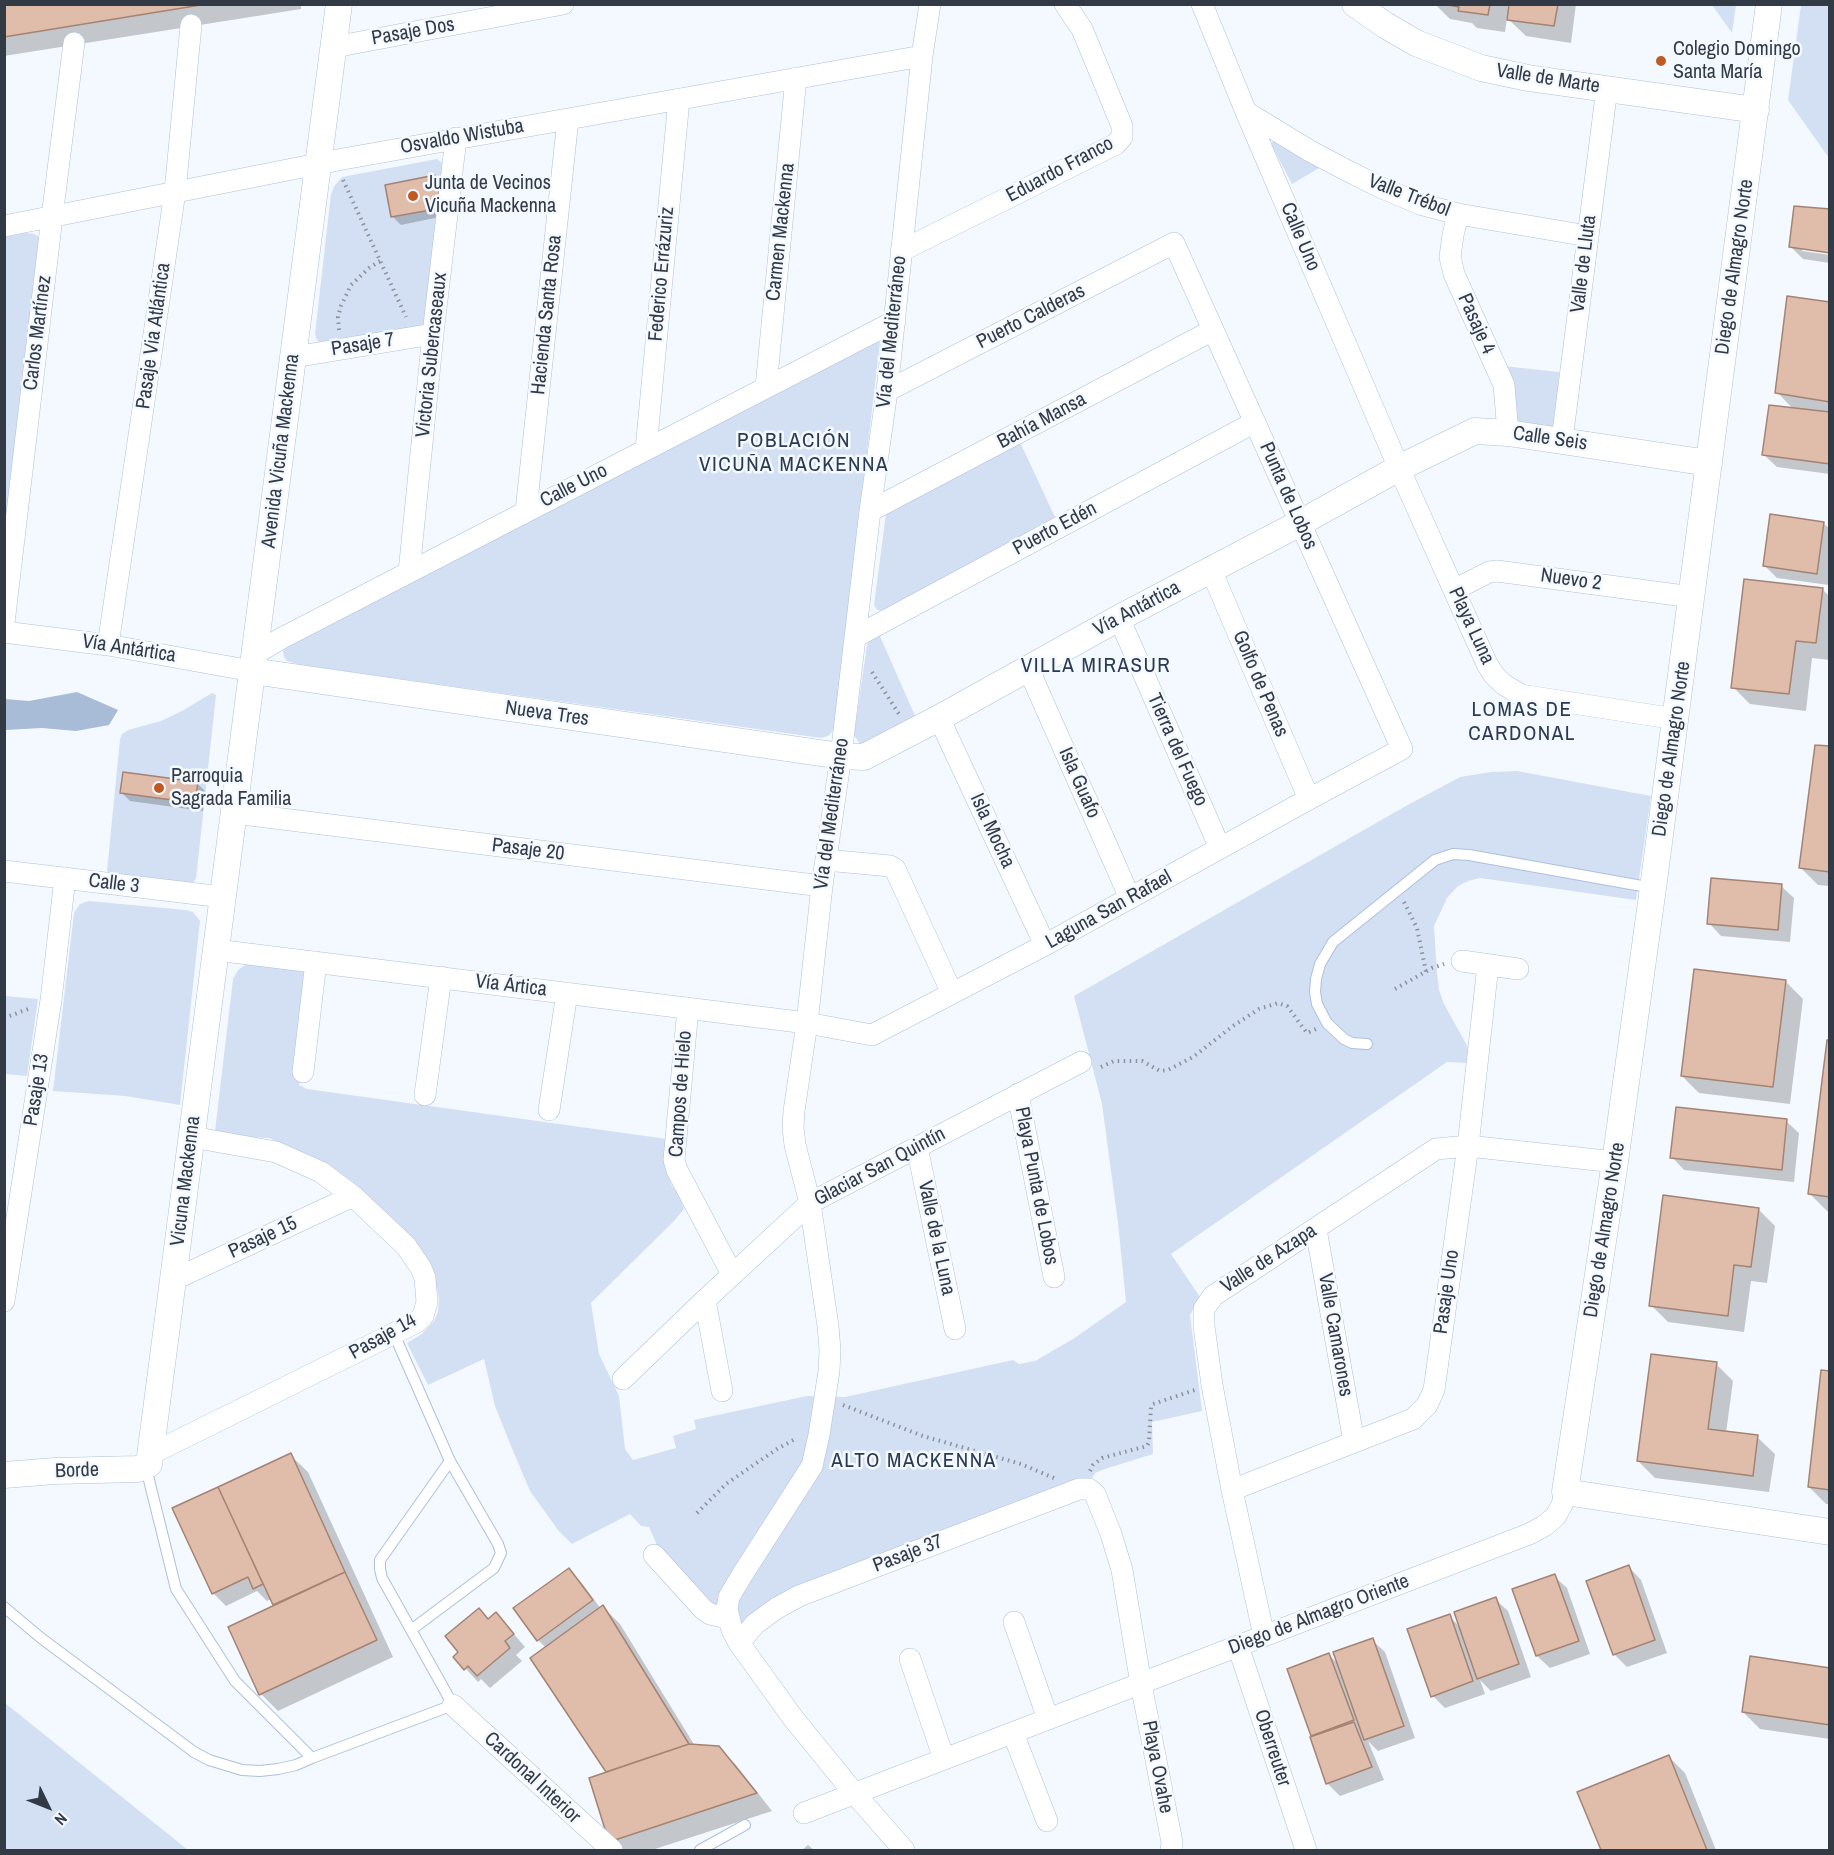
<!DOCTYPE html>
<meta charset="utf-8">
<style>
body{margin:0}
#map{position:relative;width:1834px;height:1855px;overflow:hidden;background:#f4f9ff;font-family:"Archivo Narrow",sans-serif}
canvas{display:block}
.frame{position:absolute;inset:0;border:6px solid #323a46;pointer-events:none}
.north{position:absolute;left:18px;top:1777px;width:60px;height:60px;-webkit-text-stroke:4px #f4f9ff;paint-order:stroke;rotate:133deg;font-size:16px;font-weight:700;line-height:24px;text-align:center;color:#323a46}
.north::after{content:'';display:block;margin:auto;width:21px;height:27px;background:#323a46;clip-path:polygon(50% 0,100% 100%,50% 72%,0 100%)}
</style>
<div id="map">
<canvas width="1834" height="1855"></canvas>
<div class="frame"></div>
<div class="north">N</div>
</div>
<script>
const ctx = document.querySelector('canvas').getContext('2d');
ctx.lineJoin = 'round';
function fill(path, color) { ctx.fillStyle = color; ctx.fill(path, 'evenodd'); }
const poly = rows => new Path2D(rows.map(r => 'M' + r).join(''));
function strokePath(path, color, width, dash) { ctx.strokeStyle = color; ctx.lineWidth = width; ctx.lineCap = dash ? 'butt' : 'round'; ctx.setLineDash(dash || []); ctx.stroke(path); }
function drawText(font, color, halo, rows, align = 'center') {
  ctx.font = font + ' "Archivo Narrow",sans-serif'; ctx.lineWidth = 5; ctx.setLineDash([]); ctx.textBaseline = 'middle'; ctx.strokeStyle = halo; ctx.fillStyle = color; for (const [text, x, y, turn = 0] of rows) {
    ctx.save(); ctx.translate(x, y); ctx.rotate((+turn || 0) * Math.PI / 180); ctx.textAlign = isNaN(turn) ? turn : align; if (halo) ctx.strokeText(text, 0, 0); ctx.fillText(text, 0, 0); ctx.restore();
  }
}
const green = poly([
 [1712,5,1736,5,1732,33],
 [1801,5,1829,5,1829,158,1788,100],
 [1275,139,1321,167,1292,184,1271,144],
 [437,159,445,165,424,326,321,344,317,340,315,334,331,194,335,185,342,177],
 [25,233,35,234,41,239,5,585,5,237],
 [879,340,880,343,834,730,828,736,821,738,301,665,287,661,284,657,283,651,290,643],
 [1503,366,1559,372,1556,427,1519,428],
 [1019,440,1055,517,885,611,877,610,874,605,886,514,890,510],
 [879,634,916,718,866,744,860,744,854,735,867,645,872,637],
 [212,693,216,695,196,879,192,883,110,874,107,871,120,739,122,734,128,730,161,721,182,711],
 [1517,771,1651,796,1636,900,1480,878,1468,881,1458,886,1447,898,1434,926,1437,973,1439,990,1444,1004,1470,1051,1466,1063,1447,1062,1171,1254,1200,1297,1190,1315,1202,1411,1152,1422,1153,1454,1105,1469,1095,1473,1091,1480,910,1548,740,1634,711,1608,657,1545,649,1527,641,1526,630,1514,572,1544,558,1530,530,1491,511,1446,495,1406,484,1359,428,1385,407,1343,422,1334,434,1321,438,1312,439,1298,437,1288,432,1277,330,1167,311,1156,269,1138,225,1136,215,1131,233,979,238,970,248,963,303,971,307,976,309,981,299,1085,307,1089,667,1139,668,1175,672,1186,679,1195,684,1209,674,1221,591,1303,599,1354,619,1396,625,1449,633,1460,676,1448,673,1436,696,1429,694,1420,807,1396,845,1397,1013,1360,1019,1364,1035,1361,1073,1339,1126,1302,1118,1223,1102,1104,1074,996,1404,807,1460,777,1491,772],
 [89,901,186,910,193,912,200,921,180,1105,125,1096,53,1091,74,913,80,904],
 [5,996,38,999,27,1076,5,1074],
 [4,1703,5,1703,188,1850,5,1850]
]);
const forest = poly([
 [77,692,118,710,109,725,76,731,42,728,5,730,5,699,29,701]
]);
const shadow = poly([
 [4,4,301,4,301,9,4,56],
 [1435,4,1576,4,1571,43,1526,36,1507,18,1505,32,1477,28,1472,23,1450,19],
 [435,176,443,185,449,215,401,225,393,217,387,186],
 [1790,246,1802,248,1802,251,1830,255,1830,263,1803,259],
 [1830,304,1830,474,1777,467,1764,455,1794,410,1777,392],
 [1823,523,1830,529,1829,585,1777,578,1764,565],
 [1822,589,1830,597,1830,660,1812,658,1806,711,1750,704,1733,687],
 [1830,748,1830,886,1818,885,1801,868],
 [198,784,206,792,203,811,130,801,122,793],
 [1781,886,1794,898,1790,942,1721,936,1709,923],
 [1786,982,1803,999,1790,1104,1699,1093,1682,1076],
 [1830,1041,1830,1211,1827,1211,1810,1194],
 [1786,1121,1799,1133,1794,1182,1684,1170,1672,1157],
 [1758,1209,1775,1226,1767,1283,1751,1281,1744,1332,1668,1322,1651,1305],
 [1716,1364,1733,1381,1726,1433,1757,1437,1775,1454,1769,1492,1655,1478,1638,1461],
 [1830,1372,1830,1504,1826,1504,1809,1487],
 [290,1455,308,1472,393,1657,278,1711,261,1694,275,1606,272,1599,267,1601,257,1591,226,1606,213,1593,218,1488,223,1493],
 [1629,1567,1641,1580,1667,1653,1627,1667,1614,1654],
 [569,1570,581,1582,601,1609,603,1607,620,1624,695,1746,718,1748,736,1765,772,1811,652,1850,620,1850,611,1841,608,1773,532,1658,546,1648,538,1640,515,1609],
 [1554,1576,1567,1588,1590,1654,1550,1668,1537,1656],
 [1495,1599,1508,1611,1531,1677,1491,1691,1480,1680,1485,1694,1445,1708,1433,1696,1449,1616,1460,1627],
 [489,1620,508,1627,525,1647,516,1655,522,1661,490,1688,481,1679,478,1682,455,1657],
 [1372,1640,1385,1652,1415,1738,1378,1751,1368,1741,1384,1780,1340,1796,1327,1783,1313,1737,1289,1670,1329,1655,1339,1665],
 [1830,1669,1830,1739,1760,1729,1743,1712],
 [1668,1756,1685,1773,1716,1850,1602,1850,1579,1792],
 [808,1845,814,1850,802,1850]
]);
const building = poly([
 [4,4,207,4,4,37,4,4],
 [1443,4,1490,4,1488,15,1458,11,1459,7,1443,4],
 [1507,4,1558,4,1554,26,1507,20,1509,5,1507,4],
 [435,175,442,208,391,217,385,185,435,175],
 [1794,206,1830,209,1830,253,1789,247,1794,206],
 [1787,296,1830,302,1830,402,1775,393,1787,296],
 [1769,405,1830,412,1830,464,1762,455,1769,405],
 [1770,514,1824,522,1817,574,1763,566,1770,514],
 [1744,579,1823,588,1816,643,1796,641,1789,694,1731,688,1744,579],
 [1815,745,1830,746,1830,872,1799,868,1815,745],
 [123,772,198,782,195,803,120,793,123,772],
 [1711,878,1782,884,1778,930,1707,924,1711,878],
 [1694,969,1786,980,1773,1087,1681,1076,1694,969],
 [1827,1040,1830,1040,1830,1197,1808,1194,1827,1040],
 [1676,1107,1787,1119,1782,1170,1670,1158,1676,1107],
 [1663,1195,1759,1208,1751,1267,1734,1265,1728,1316,1649,1306,1663,1195],
 [1651,1354,1717,1362,1708,1429,1758,1435,1753,1476,1637,1461,1651,1354],
 [1821,1370,1830,1371,1830,1490,1808,1487,1821,1370],
 [291,1453,345,1572,273,1605,218,1487,291,1453],
 [218,1487,263,1584,253,1589,248,1577,212,1594,172,1508,218,1487],
 [1629,1565,1655,1640,1613,1655,1586,1581,1629,1565],
 [569,1568,593,1600,537,1641,513,1608,569,1568],
 [345,1572,377,1640,259,1695,228,1627,345,1572],
 [1555,1574,1579,1641,1536,1656,1512,1589,1555,1574],
 [1496,1597,1519,1664,1477,1679,1454,1612,1496,1597],
 [603,1605,689,1744,606,1772,530,1658,603,1605],
 [479,1608,488,1619,496,1612,514,1634,505,1641,510,1648,477,1676,468,1666,464,1670,453,1657,458,1652,445,1636,479,1608],
 [1450,1614,1473,1681,1431,1697,1407,1629,1450,1614],
 [1373,1638,1404,1726,1364,1740,1333,1652,1373,1638],
 [1329,1653,1354,1720,1311,1736,1287,1669,1329,1653],
 [1750,1656,1830,1668,1830,1725,1742,1712,1750,1656],
 [1354,1722,1372,1767,1326,1784,1310,1737,1354,1722],
 [689,1744,719,1746,757,1793,609,1842,589,1778,689,1744],
 [1669,1755,1707,1850,1601,1850,1577,1792,1669,1755]
]);
const path = poly([
 [343,180,406,317],
 [339,330,338,317,341,306,351,285,369,268,380,261],
 [872,672,899,714],
 [1404,902,1417,928,1426,972],
 [1395,989,1432,968,1444,964],
 [4,1018,31,1008],
 [1101,1067,1114,1061,1142,1061,1160,1071,1168,1070,1193,1057,1233,1026,1259,1009,1278,1003,1287,1006,1307,1033,1316,1029],
 [843,1405,923,1436,1021,1464,1054,1478],
 [1090,1471,1093,1465,1102,1458,1147,1446,1149,1442,1151,1407,1153,1404,1195,1390],
 [697,1513,726,1484,777,1449,797,1438]
]);
const service = poly([
 [1367,1044,1352,1043,1344,1039,1327,1023,1317,1004,1315,992,1316,979,1320,964,1333,942,1435,860,1453,854,1469,855,1653,888],
 [394,1334,450,1461,498,1544,501,1553,494,1568,411,1630],
 [149,1464,148,1476,176,1589,235,1681,312,1758,453,1705,382,1578,380,1569,380,1560,450,1461],
 [4,1607,41,1638,194,1752,209,1760,242,1770,260,1771,278,1769,296,1765,312,1758],
 [700,1850,745,1825]
]);
const minor = poly([
 [1202,4,1246,112,1399,468,1487,664,1494,675,1503,684,1521,695,1676,719],
 [334,47,563,4],
 [1246,112,1310,151,1346,170,1380,187,1420,204,1458,214,1588,236],
 [1458,214,1453,235,1450,257,1454,274,1504,385,1508,433],
 [4,226,343,159,922,56],
 [901,251,1116,144,1122,137,1122,126,1082,29,1065,4],
 [294,357,433,334],
 [766,387,796,78],
 [1562,440,1607,88],
 [646,449,679,99],
 [526,511,568,119],
 [870,511,1213,330],
 [1211,570,1309,799],
 [409,572,433,334,456,138],
 [1454,590,1489,572,1497,571,1692,597],
 [1119,618,1220,848],
 [4,623,52,217,74,43],
 [4,632,108,645,252,671],
 [855,637,1255,422],
 [108,645,175,192,191,25],
 [255,654,282,638,895,321],
 [1028,668,1130,898],
 [939,718,1045,945],
 [234,813,822,886],
 [826,860,890,866,895,869,952,993],
 [4,871,223,897],
 [216,950,807,1023,872,1035,1045,945,1309,799,1402,749,1174,243,887,391],
 [1462,961,1518,969],
 [688,1008,674,1160,677,1170,732,1274],
 [303,1072,316,962],
 [1018,1094,1054,1277],
 [425,1095,441,977],
 [549,1110,567,993],
 [917,1147,955,1329],
 [1316,1229,1354,1442],
 [173,1280,353,1196],
 [705,1300,722,1391],
 [4,1301,51,1000,65,878],
 [623,1379,705,1300,810,1203,1081,1062],
 [151,1454,417,1322,423,1316,427,1302,425,1278,421,1268,406,1246,353,1196,321,1172,276,1152,192,1137],
 [1232,1490,1413,1419,1427,1405,1434,1390,1468,1146,1488,965],
 [654,1555,703,1609,710,1614,728,1618],
 [1014,1622,1048,1719],
 [1264,1636,1232,1490,1212,1385,1204,1326,1204,1309,1213,1296,1436,1149,1468,1146,1615,1162],
 [739,1643,755,1624,777,1608,799,1596,1066,1494,1079,1489,1089,1489,1095,1494,1111,1534,1122,1570,1141,1684,1172,1842,1171,1850],
 [1238,1646,1306,1850],
 [910,1659,944,1759],
 [453,1705,612,1850],
 [1013,1733,1047,1821],
 [804,1813,1529,1534,1544,1526,1555,1517,1562,1505,1565,1492],
 [904,1850,854,1793,793,1718,739,1643,732,1630,727,1609,729,1597,742,1575,812,1466,819,1435,829,1371,830,1350,828,1326,810,1203,795,1145,793,1128,794,1111,807,1023,822,886,841,756,870,511,887,391,922,56,930,4]
]);
const tertiary = poly([
 [1355,4,1385,25,1416,43,1481,68,1528,78,1756,110],
 [1769,4,1653,888,1615,1162,1565,1492,1830,1532],
 [252,671,841,756,864,757,939,718,1119,618,1300,523,1399,468,1475,431,1508,433,1709,463],
 [4,1475,55,1471,138,1469,149,1464,339,4]
]);
const markers = [
 [1661,61,6,"#be5b22"],
 [413,196,6,"#be5b22"],
 [159,788,6,"#be5b22"]
];
const streetNames = [
 ["Pasaje Dos",413,32,-10],
 ["Valle de Marte",1548,79,9],
 ["Osvaldo Wistuba",462,137,-10],
 ["Eduardo Franco",1060,170,-28],
 ["Valle Trébol",1409,196,21],
 ["Carmen Mackenna",781,232,-84],
 ["Calle Uno",1300,237,67],
 ["Valle de Lluta",1584,264,-83],
 ["Diego de Almagro Norte",1735,267,-82],
 ["Federico Errázuriz",662,274,-85],
 ["Hacienda Santa Rosa",547,315,-84],
 ["Puerto Calderas",1031,317,-27],
 ["Pasaje 4",1476,324,66],
 ["Vía del Mediterráneo",892,332,-84],
 ["Carlos Martínez",38,333,-83],
 ["Pasaje Via Atlántica",154,336,-82],
 ["Pasaje 7",363,345,-9],
 ["Victoria Subercaseaux",432,355,-84],
 ["Bahía Mansa",1042,421,-28],
 ["Calle Seis",1550,439,8],
 ["Avenida Vicuña Mackenna",281,451,-83],
 ["Calle Uno",574,486,-27],
 ["Punta de Lobos",1288,496,66],
 ["Puerto Edén",1055,529,-28],
 ["Nuevo 2",1571,580,8],
 ["Vía Antártica",1137,609,-28],
 ["Playa Luna",1471,626,65],
 ["Vía Antártica",129,649,9],
 ["Golfo de Penas",1260,684,67],
 ["Nueva Tres",547,714,8],
 ["Diego de Almagro Norte",1672,749,-82],
 ["Tierra del Fuego",1177,750,66],
 ["Isla Guafo",1079,783,66],
 ["Vía del Mediterráneo",832,814,-82],
 ["Isla Mocha",992,831,65],
 ["Pasaje 20",528,850,7],
 ["Calle 3",114,884,7],
 ["Laguna San Rafael",1109,910,-29],
 ["Vía Ártica",511,986,7],
 ["Pasaje 13",37,1090,-81],
 ["Campos de Hielo",681,1094,-86],
 ["Glaciar San Quintín",880,1167,-28],
 ["Vicuna Mackenna",186,1181,-83],
 ["Playa Punta de Lobos",1036,1186,79],
 ["Diego de Almagro Norte",1605,1230,-81],
 ["Pasaje 15",263,1238,-25],
 ["Valle de la Luna",936,1238,78],
 ["Valle de Azapa",1269,1259,-33],
 ["Pasaje Uno",1447,1292,-82],
 ["Valle Camarones",1335,1335,80],
 ["Pasaje 14",383,1337,-29],
 ["Borde",77,1471,-2],
 ["Pasaje 37",908,1554,-21],
 ["Diego de Almagro Oriente",1319,1615,-21],
 ["Oberreuter",1272,1748,72],
 ["Playa Ovahe",1157,1767,79],
 ["Cardonal Interior",532,1778,43]
];
const poiNames = [
 ["Colegio Domingo",1673,50],
 ["Santa María",1673,73],
 ["Junta de Vecinos",425,184],
 ["Vicuña Mackenna",425,207],
 ["Parroquia",171,777],
 ["Sagrada Familia",171,800]
];
const neighbourhoodNames = [
 ["POBLACIÓN",794,441],
 ["VICUÑA MACKENNA",794,465],
 ["VILLA MIRASUR",1096,666],
 ["LOMAS DE",1522,710],
 ["CARDONAL",1522,734],
 ["ALTO MACKENNA",914,1461]
];
fill(green, '#d3e0f3');
fill(forest, '#a8bbd7');
fill(shadow, '#0003');
fill(building, '#e0bcab');
strokePath(building, '#a48373', 1.5);
strokePath(service, '#acc0dd', 12);
strokePath(minor, '#acc0dd', 22);
strokePath(tertiary, '#acc0dd', 27);
strokePath(path, '#8c929c', 4, [1.5, 4.5]);
strokePath(service, '#fff', 10);
strokePath(minor, '#fff', 21);
strokePath(tertiary, '#fff', 26);
for (const [x, y, r, color] of markers) { const dot = new Path2D(); dot.arc(x, y, r, 0, 2 * Math.PI); ctx.fillStyle = color; ctx.fill(dot); strokePath(dot, '#f4f9ff', 2); }
drawText('20px', '#323a46', '#f4f9ff', streetNames);
drawText('20px', '#323a46', '#f4f9ff', poiNames, 'left');
ctx.letterSpacing = '1.5px';
drawText('21px', '#2a3a52', '#f4f9ff', neighbourhoodNames);
ctx.letterSpacing = '0px';
</script>
